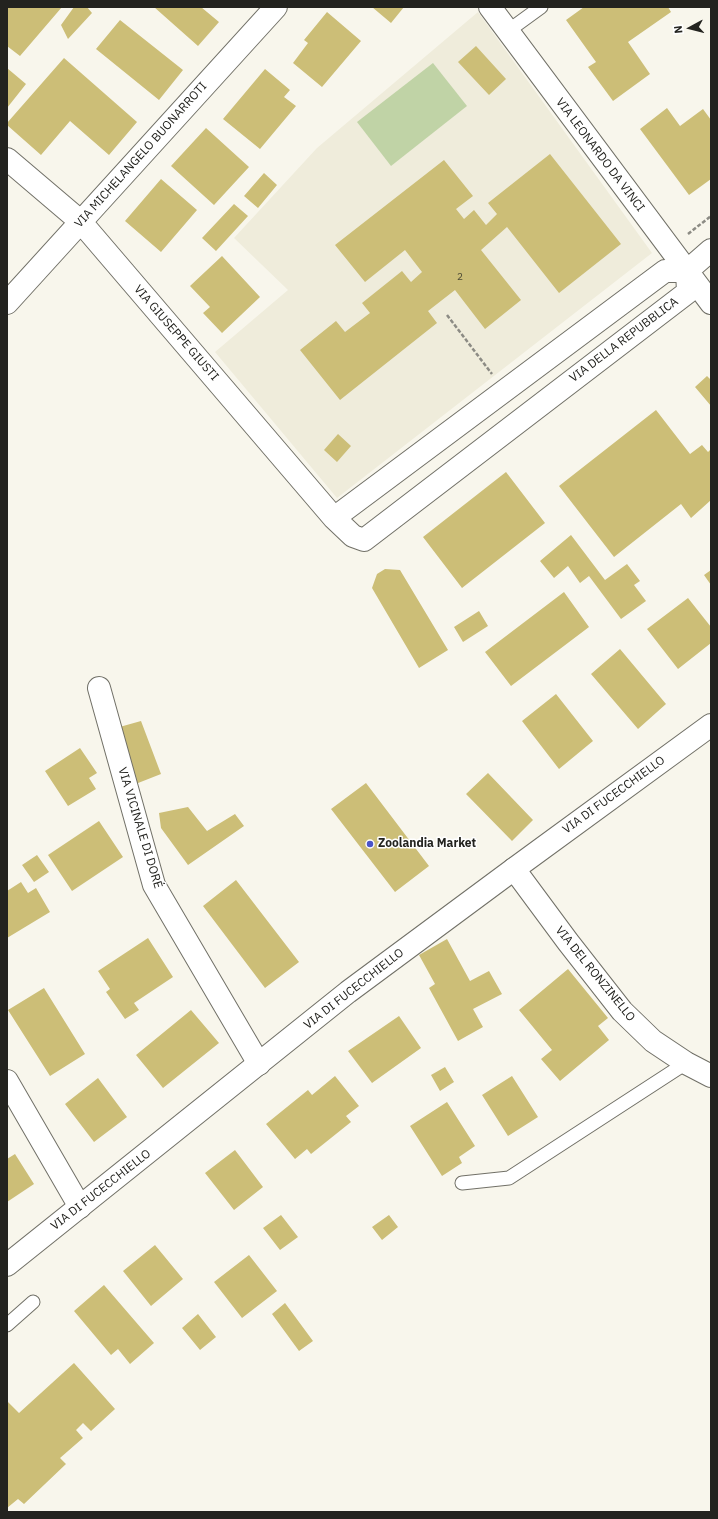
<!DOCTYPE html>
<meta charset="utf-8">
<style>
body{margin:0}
#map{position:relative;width:718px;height:1519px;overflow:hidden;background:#f8f6ec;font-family:"IBM Plex Sans",sans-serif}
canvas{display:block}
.frame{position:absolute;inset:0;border:8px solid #23231f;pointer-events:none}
.north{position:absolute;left:670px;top:8px;width:40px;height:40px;-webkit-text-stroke:3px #fff;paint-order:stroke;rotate:263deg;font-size:11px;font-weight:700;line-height:16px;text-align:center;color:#23231f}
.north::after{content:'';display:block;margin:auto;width:14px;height:18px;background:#23231f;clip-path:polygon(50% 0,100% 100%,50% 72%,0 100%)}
</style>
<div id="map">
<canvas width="718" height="1519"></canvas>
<div class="frame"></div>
<div class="north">N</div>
</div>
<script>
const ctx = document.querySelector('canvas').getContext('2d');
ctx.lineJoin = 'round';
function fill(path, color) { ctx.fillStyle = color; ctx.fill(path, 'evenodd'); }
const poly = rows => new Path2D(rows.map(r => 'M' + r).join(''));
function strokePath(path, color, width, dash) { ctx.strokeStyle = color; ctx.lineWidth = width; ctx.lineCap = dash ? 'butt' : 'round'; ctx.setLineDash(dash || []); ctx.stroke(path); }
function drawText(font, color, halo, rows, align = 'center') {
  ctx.font = font + ' "IBM Plex Sans",sans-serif'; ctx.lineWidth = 3; ctx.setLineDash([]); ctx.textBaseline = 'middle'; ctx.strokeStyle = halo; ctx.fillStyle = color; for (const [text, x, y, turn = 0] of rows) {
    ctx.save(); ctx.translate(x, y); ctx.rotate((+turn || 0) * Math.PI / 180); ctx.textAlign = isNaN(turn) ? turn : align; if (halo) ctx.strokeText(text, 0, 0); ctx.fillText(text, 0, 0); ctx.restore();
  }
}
const built = poly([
 [478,12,652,253,337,498,215,352,288,290,234,238,317,148]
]);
const green = poly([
 [433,63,467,106,391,166,357,122]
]);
const building = poly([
 [7,7,62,7,20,56,7,46],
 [74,7,87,7,92,13,68,39,61,25],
 [154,7,201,7,219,22,198,46],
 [372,7,404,7,391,23],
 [584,7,668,7,671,12,628,42,650,74,613,101,588,67,596,62,566,20],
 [327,12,361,41,322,87,293,63,308,43,304,40],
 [120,20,183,70,159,100,96,49],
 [476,46,506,79,489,95,458,62],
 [64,58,137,122,109,155,70,121,41,155,7,125,7,123],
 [7,68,26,84,7,108],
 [265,69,290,90,284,97,296,106,260,149,223,119],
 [667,108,680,126,703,109,711,120,711,179,689,195,640,129],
 [206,128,249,167,214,205,171,166],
 [550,154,621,244,559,293,507,227,481,250,521,300,485,329,455,290,428,311,437,323,340,400,300,350,336,321,345,332,370,313,362,303,402,271,411,282,422,272,405,250,365,282,335,245,444,160,473,196,456,209,464,219,474,210,486,225,497,214,488,203],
 [264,173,277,185,258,208,244,196],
 [161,179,197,210,161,252,125,221],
 [234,204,248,216,216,251,202,238],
 [222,256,260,297,222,333,203,313,210,307,190,286],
 [707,376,711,380,711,406,695,387],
 [656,410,690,454,702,445,708,452,711,449,711,500,691,518,681,504,614,557,559,486],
 [338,434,351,446,337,462,324,450],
 [506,472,545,523,462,588,423,537],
 [571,535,605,580,627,564,640,581,634,585,646,601,621,619,589,576,580,583,568,566,554,578,540,561],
 [385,569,400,570,448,650,419,668,372,588,377,574],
 [711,570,711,585,704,575],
 [564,592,589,627,511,686,485,652],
 [688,598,711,627,711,643,678,669,647,629],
 [479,611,488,626,463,642,454,627],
 [620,649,666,704,638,729,591,674],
 [556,694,593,741,559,769,522,721],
 [141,721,161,774,133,785,116,728],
 [80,748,97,773,89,778,96,789,68,806,45,771],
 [488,773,533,820,512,841,466,794],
 [366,783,429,866,395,892,331,809],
 [188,807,207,831,235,814,244,826,188,865,161,828,159,813],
 [99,821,123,857,72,891,48,855],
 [37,855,49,872,34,882,22,865],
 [236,880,299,962,265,988,203,906],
 [21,882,28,893,36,888,50,912,7,938,7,891],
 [148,938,173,977,134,1003,139,1010,125,1019,106,992,110,989,98,971],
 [447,939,470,981,489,971,502,994,473,1009,483,1027,458,1041,429,988,435,984,419,955],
 [568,969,608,1018,598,1026,609,1040,560,1081,541,1059,552,1050,519,1010],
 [44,988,85,1054,50,1076,8,1010],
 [191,1010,219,1043,163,1088,136,1055],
 [399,1016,421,1048,372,1083,348,1051],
 [445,1067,454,1082,440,1091,431,1075],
 [335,1076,359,1106,346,1116,351,1122,311,1154,307,1149,295,1159,266,1124,308,1090,312,1095],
 [512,1076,538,1117,508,1136,482,1095],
 [98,1078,127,1117,94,1142,65,1104],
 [447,1102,475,1146,459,1157,462,1163,442,1176,410,1126],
 [235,1150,263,1187,234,1210,205,1173],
 [15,1154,34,1184,7,1202,7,1159],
 [281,1215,298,1237,280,1250,263,1228],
 [389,1215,398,1227,382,1240,372,1227],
 [155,1245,183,1279,151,1306,123,1271],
 [249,1255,277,1291,242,1318,214,1282],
 [104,1285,154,1343,130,1364,118,1349,111,1355,74,1311],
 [285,1303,313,1341,299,1351,272,1314],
 [198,1314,216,1337,200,1350,182,1328],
 [74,1363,115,1409,91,1431,83,1423,76,1430,83,1438,60,1458,66,1464,24,1504,18,1499,7,1508,7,1401,19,1413]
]);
const path = poly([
 [688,234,711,216],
 [447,315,492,374]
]);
const service = poly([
 [508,31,541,7],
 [462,1183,509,1178,686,1063],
 [7,1325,33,1302]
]);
const minor = poly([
 [490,7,711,303],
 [7,159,80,221,334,518,353,536,364,540,688,292,687,271],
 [687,271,711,250],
 [7,303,276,7],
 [334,518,665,271,687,271],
 [99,688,154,885,259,1064],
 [514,869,568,942,622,1011,653,1041,686,1063,711,1076],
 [7,1081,80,1207]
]);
const secondary = poly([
 [7,1265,348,992,514,869,711,725]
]);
const markers = [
 [370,844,4,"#4a54c9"]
];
const numberNames = [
 ["2",460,277]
];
const streetNames = [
 ["VIA MICHELANGELO BUONARROTI",141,155,-48],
 ["VIA LEONARDO DA VINCI",600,155,53],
 ["VIA GIUSEPPE GIUSTI",176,333,49],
 ["VIA DELLA REPUBBLICA",624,340,-37],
 ["VIA DI FUCECCHIELLO",614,795,-36],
 ["VIA VICINALE DI DORÉ",140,828,73],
 ["VIA DEL RONZINELLO",595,974,51],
 ["VIA DI FUCECCHIELLO",354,989,-38],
 ["VIA DI FUCECCHIELLO",101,1190,-38]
];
const poiNames = [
 ["Zoolandia Market",378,844]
];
fill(built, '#efecdb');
fill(green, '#c0d3a6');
fill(building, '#ccbe77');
strokePath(service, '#717067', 15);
strokePath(minor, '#717067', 24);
strokePath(secondary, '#717067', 24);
strokePath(path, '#8c8b84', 2.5, [4, 2]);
strokePath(service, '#fff', 13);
strokePath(minor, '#fff', 22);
strokePath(secondary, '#fff', 22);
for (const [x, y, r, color] of markers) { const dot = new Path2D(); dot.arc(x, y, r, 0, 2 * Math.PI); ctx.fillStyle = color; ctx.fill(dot); strokePath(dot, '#fff', 1.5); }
drawText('10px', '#4d4a35', null, numberNames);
drawText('12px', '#23231f', '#fff', streetNames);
drawText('bold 12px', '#23231f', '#fff', poiNames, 'left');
</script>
